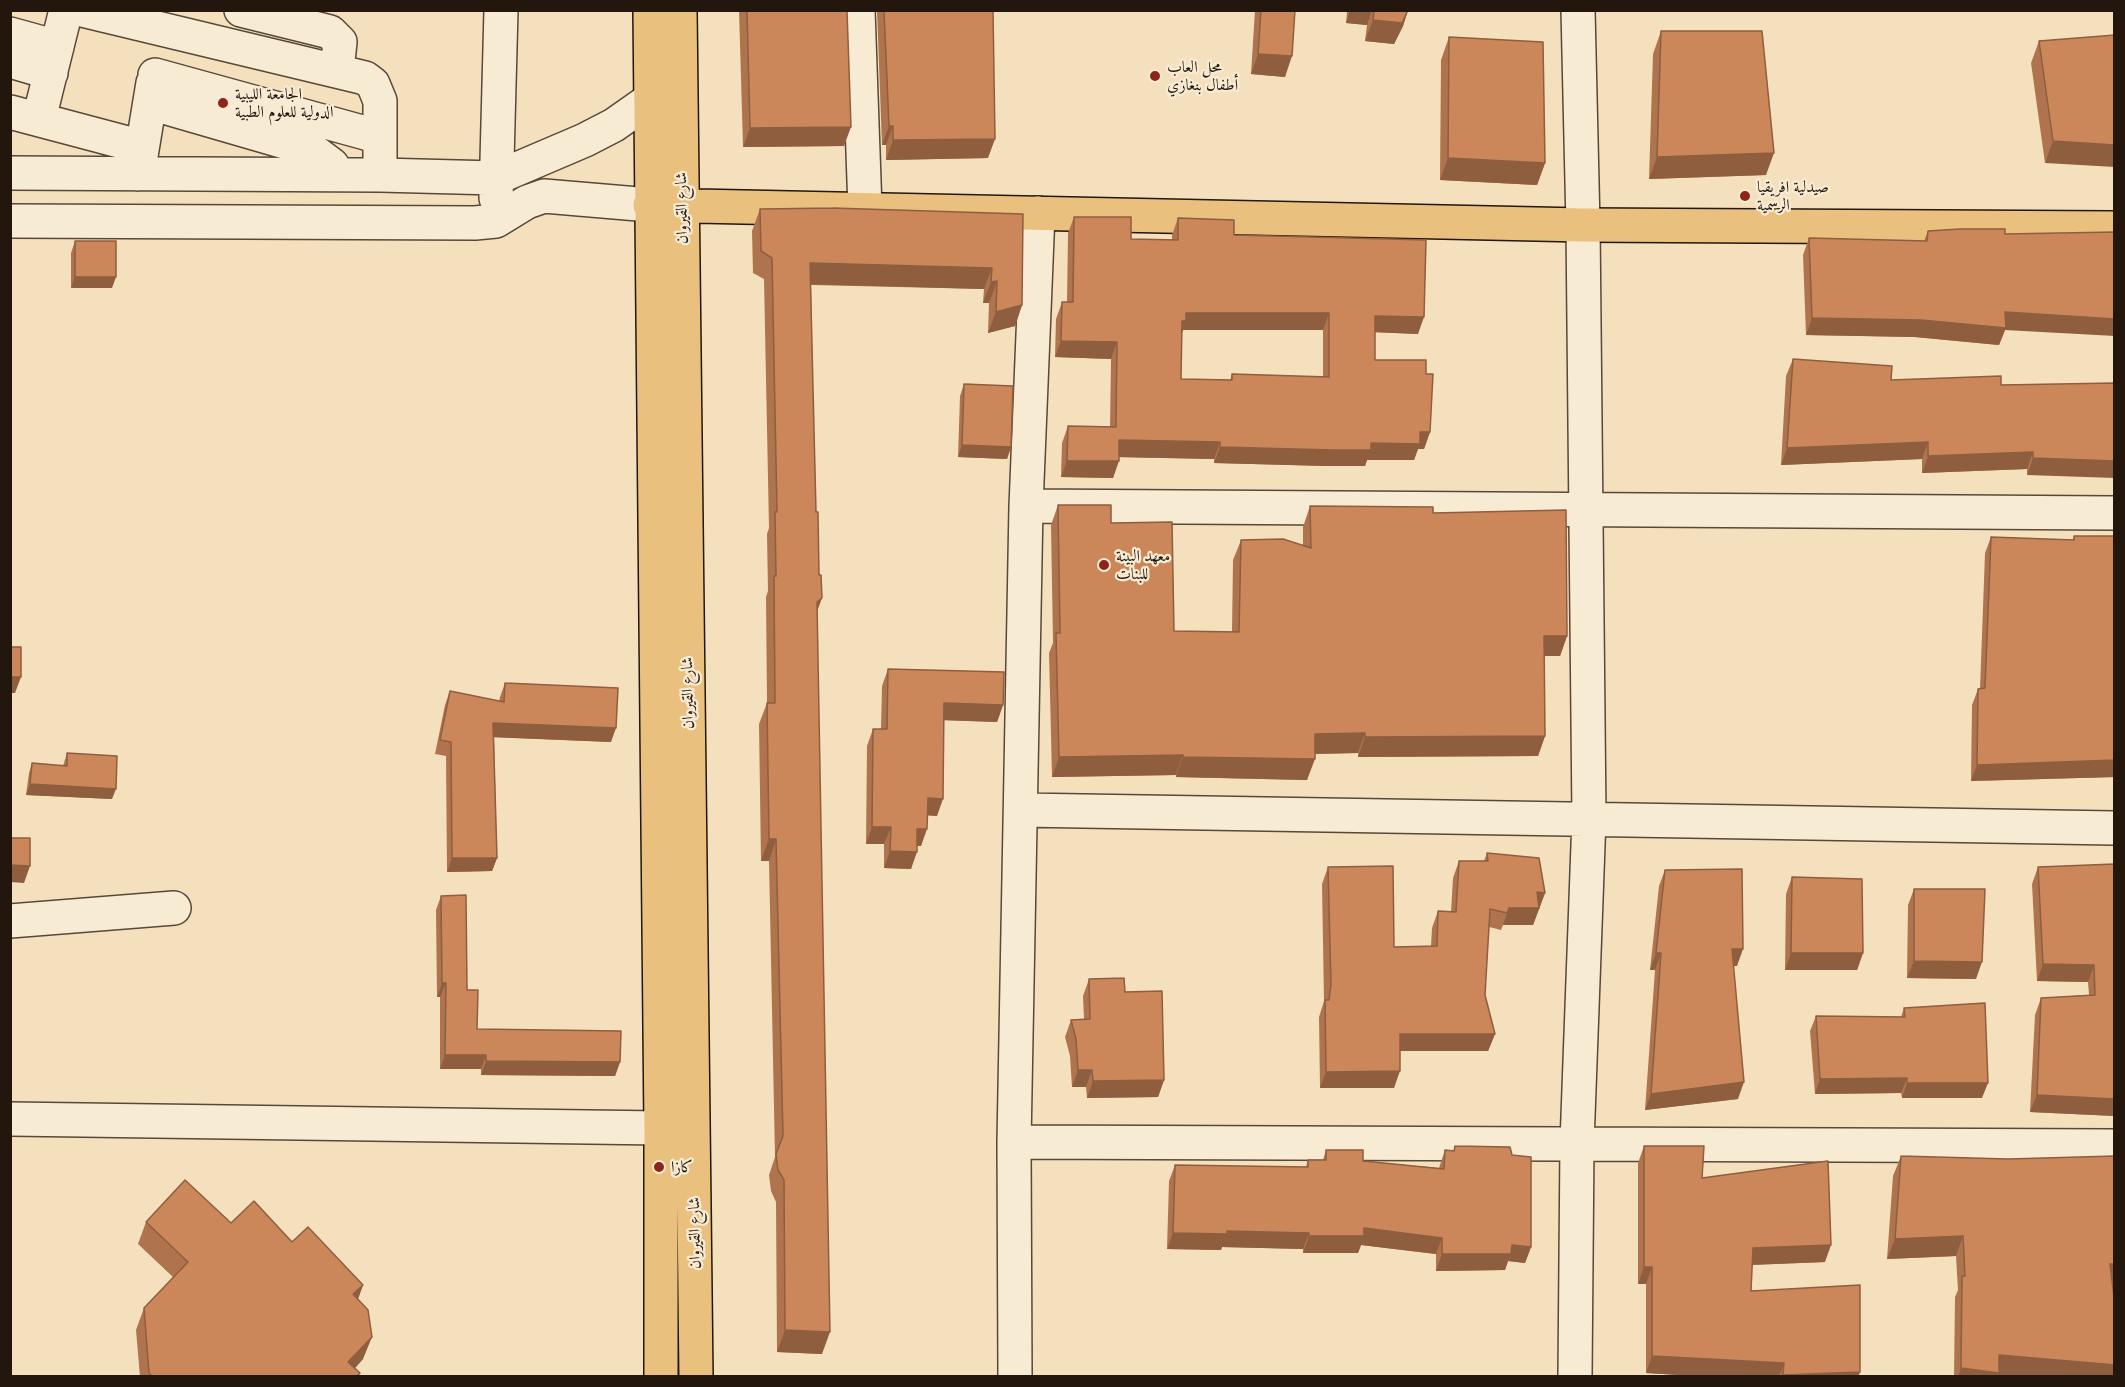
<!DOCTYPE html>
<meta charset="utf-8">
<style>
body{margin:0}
#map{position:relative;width:2125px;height:1387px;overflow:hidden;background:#f5e0bd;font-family:"Libre Caslon Text",serif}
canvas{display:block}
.frame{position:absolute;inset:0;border:12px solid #22160d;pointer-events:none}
</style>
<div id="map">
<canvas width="2125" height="1387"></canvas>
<div class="frame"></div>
</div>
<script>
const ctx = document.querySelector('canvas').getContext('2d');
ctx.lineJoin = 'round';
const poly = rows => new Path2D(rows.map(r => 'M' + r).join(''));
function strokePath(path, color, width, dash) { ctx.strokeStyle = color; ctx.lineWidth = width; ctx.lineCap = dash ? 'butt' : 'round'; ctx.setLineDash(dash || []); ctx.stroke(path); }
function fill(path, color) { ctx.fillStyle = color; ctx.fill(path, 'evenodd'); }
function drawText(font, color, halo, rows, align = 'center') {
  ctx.font = font + ' "Libre Caslon Text",Amiri,serif'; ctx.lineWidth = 4.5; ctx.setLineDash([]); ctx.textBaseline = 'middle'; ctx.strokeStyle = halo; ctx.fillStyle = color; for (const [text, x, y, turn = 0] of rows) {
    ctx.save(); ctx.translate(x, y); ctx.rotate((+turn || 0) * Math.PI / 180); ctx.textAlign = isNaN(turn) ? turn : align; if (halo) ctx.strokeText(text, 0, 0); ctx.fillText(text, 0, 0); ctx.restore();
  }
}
const minor = poly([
 [241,10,330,32,340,42,337,70],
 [858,10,865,209],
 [10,34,57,47],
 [10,61,51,73],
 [155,75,380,137],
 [150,103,312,150,332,165,339,175],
 [10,112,142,147],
 [39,119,66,10],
 [10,173,380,175,380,101,373,84,365,78,82,10],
 [138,174,153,83],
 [380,175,496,178,585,140,614,125,651,99],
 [496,198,501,10],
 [10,221,475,223,496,221,527,202,544,196,650,205],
 [1026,506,2114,513],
 [1022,810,2114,828],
 [10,921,174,908],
 [10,1119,661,1128],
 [1014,1142,2114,1146],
 [1015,1376,1014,1142,1026,506,1038,213],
 [1575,1376,1577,1143,1589,818,1583,225,1578,10]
]);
const major = poly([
 [650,10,661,1128,661,1376],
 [680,10,696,1376],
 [650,205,1583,225,2114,228]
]);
const wall = poly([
 [739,10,847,10,844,146,743,147],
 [877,10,993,10,988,158,886,160,886,145,882,145],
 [1255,10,1295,10,1285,77,1251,74],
 [1329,10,1408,10,1403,26,1394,44,1365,41,1367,25,1346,23,1347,12],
 [1661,31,1766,175,1649,179,1653,54],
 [2115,35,2045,163,2031,63,2039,41],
 [1449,37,1545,163,1537,185,1440,180,1441,60],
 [760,209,1023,214,1022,305,1015,326,988,333,989,303,983,303,984,289,811,285,817,610,822,1354,777,1352,776,1202,771,1191,769,1175,775,1157,769,861,761,861,759,724,767,703,766,597,768,591,767,534,769,528,764,279,753,273,752,231],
 [1074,217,1131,239,1172,240,1172,235,1178,218,1234,235,1418,334,1375,332,1375,360,1426,374,1430,432,1424,449,1418,449,1414,460,1367,460,1365,466,1327,466,1214,463,1214,459,1119,457,1113,478,1061,477,1062,443,1068,426,1110,427,1111,359,1055,357,1056,319,1062,302,1067,302,1068,233],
 [1183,330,1323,330,1323,377,1232,374,1230,380,1181,379,1182,333],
 [1928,231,2005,330,1999,345,1915,337,1806,335,1803,255,1809,238,1924,241],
 [75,241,112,288,71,288,71,253],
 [1793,359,1891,380,2001,385,2115,383,2027,475,2027,469,1922,473,1922,459,1781,465,1786,376],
 [964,384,1011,447,1007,459,958,457,960,396],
 [1058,505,1111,523,1174,631,1232,632,1233,560,1241,540,1303,546,1303,527,1310,506,1433,513,1567,636,1560,656,1544,656,1545,736,1538,756,1358,757,1358,753,1315,754,1307,780,1176,777,1176,775,1052,777,1049,653,1053,643,1051,525],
 [2074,536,2115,536,2115,777,1971,781,1972,705,1978,689,1980,689,1985,553,1991,537,2073,540],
 [888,669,1003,705,997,722,944,720,937,816,927,815,921,846,917,846,911,869,884,868,884,844,866,844,867,746,873,729,881,729,882,686],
 [505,683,611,742,494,737,497,858,492,871,447,872,446,756,435,754,445,705,450,691,499,702,500,697],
 [67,753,112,799,26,795,29,773,32,763,63,766],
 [1487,853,1545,893,1533,925,1503,925,1501,930,1489,927,1485,995,1495,1034,1488,1051,1400,1051,1394,1088,1320,1088,1319,1017,1324,1001,1322,884,1328,867,1394,947,1431,946,1432,928,1438,911,1451,912,1453,878,1459,861,1484,861],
 [2115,864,2115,1116,2030,1112,2035,1015,2041,998,2089,995,2088,982,2037,981,2032,884,2038,867],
 [1665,870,1737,966,1733,966,1738,1099,1645,1110,1655,970,1650,970,1659,886],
 [1792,877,1863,953,1857,970,1785,970,1786,894],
 [1914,889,1976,979,1907,978,1908,905],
 [441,896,477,1029,620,1062,615,1076,481,1075,481,1069,440,1069,440,997,437,997,436,910],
 [1089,979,1125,992,1164,1080,1158,1097,1087,1098,1086,1087,1072,1087,1070,1056,1065,1037,1071,1020,1084,1019,1083,996],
 [1904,1008,1982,1098,1902,1098,1901,1093,1815,1094,1810,1031,1816,1016,1901,1017],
 [1644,1146,1702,1178,1825,1262,1752,1265,1751,1291,1860,1372,1858,1377,1711,1377,1646,1373,1646,1284,1638,1284,1638,1163],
 [1326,1150,1363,1161,1439,1168,1445,1150,1531,1247,1525,1263,1508,1261,1505,1270,1436,1271,1436,1254,1361,1245,1358,1253,1303,1253,1303,1249,1222,1247,1221,1250,1167,1249,1169,1181,1175,1165,1306,1167,1308,1160,1323,1160],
 [1901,1156,2008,1159,2115,1284,2112,1284,2115,1377,1954,1377,1955,1297,1958,1290,1956,1256,1887,1259,1893,1176],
 [146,1222,231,1223,292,1242,363,1285,358,1299,363,1359,355,1368,356,1377,140,1377,136,1330,144,1308,173,1277,138,1244]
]);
const shadedWall = poly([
 [1329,10,1348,10,1347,12],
 [1350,10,1372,10,1367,25,1346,23],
 [1408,10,1403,26,1394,44,1365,41,1373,20],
 [1258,54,1292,56,1285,77,1251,74],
 [889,126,893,126,886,145,882,145],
 [851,127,844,146,743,147,750,128],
 [995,139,988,158,886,160,893,140],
 [2053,141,2115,145,2115,167,2045,163],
 [1774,153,1766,175,1649,179,1657,157],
 [1448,158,1545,163,1537,185,1440,180],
 [810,263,992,268,984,289,802,284],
 [75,277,116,277,112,288,71,288],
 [997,281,989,303,983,303,991,282],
 [1022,305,1015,326,988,333,996,312],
 [2005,312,2115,319,2115,336,2005,330,1999,345,1915,337,1806,335,1812,318],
 [1186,313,1329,313,1323,330,1183,330,1180,338,1182,321],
 [1375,316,1424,317,1418,334,1369,332],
 [1061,341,1117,342,1111,359,1055,357],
 [1420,432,1430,432,1424,449,1418,449,1414,460,1367,460,1365,466,1327,466,1214,463,1220,447,1371,443],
 [1119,440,1220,442,1214,459,1113,457],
 [1928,442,1922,459,1781,465,1787,448],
 [962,445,1011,447,1007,459,958,457],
 [2033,452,2027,469,1922,473,1928,456],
 [2033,458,2115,461,2115,478,2027,475],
 [1067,461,1119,461,1113,478,1061,477],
 [822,598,814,620,817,602],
 [1544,636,1567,636,1560,656,1537,656],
 [10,677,21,677,15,693,10,693],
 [944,703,1003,705,997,722,938,720],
 [493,723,616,728,611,742,488,737],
 [1365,733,1358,753,1308,754,1315,734],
 [1545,736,1538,756,1358,757,1365,737],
 [1183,755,1176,775,1052,777,1059,757],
 [1183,757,1315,759,1307,780,1176,777],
 [2115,760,2115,777,1971,781,1977,765],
 [30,784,116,789,112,799,26,795],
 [928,798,943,799,937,816,921,815],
 [872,827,891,827,884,844,866,844],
 [917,829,927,829,921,846,911,846],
 [769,839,776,839,769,861,761,861],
 [890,851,917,852,911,869,884,868],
 [452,858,497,858,492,871,447,872],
 [10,865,30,866,24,883,10,882],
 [1537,892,1545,893,1533,925,1503,925,1509,908],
 [1732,949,1743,949,1737,966,1726,966],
 [1656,953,1661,953,1655,970,1650,970],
 [1791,953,1863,953,1857,970,1785,970],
 [1914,961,1982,962,1976,979,1907,978],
 [2043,964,2094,965,2088,982,2037,981],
 [442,983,446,983,440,997,437,997],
 [1400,1034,1495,1034,1488,1051,1394,1051],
 [445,1055,486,1055,481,1069,440,1069],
 [486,1061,620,1062,615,1076,481,1075],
 [1078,1070,1092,1070,1086,1087,1072,1087],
 [1400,1071,1394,1088,1320,1088,1326,1072],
 [1907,1078,1901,1093,1815,1094,1820,1079],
 [1164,1080,1158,1097,1087,1098,1093,1081],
 [1744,1082,1738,1099,1645,1110,1651,1094],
 [1907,1083,1988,1083,1982,1098,1902,1098],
 [2037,1095,2115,1099,2115,1116,2030,1112],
 [1364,1228,1442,1238,1436,1254,1361,1245,1358,1253,1303,1253,1309,1236],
 [1227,1231,1309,1233,1303,1249,1222,1247,1221,1250,1167,1249,1173,1233],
 [1963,1236,1956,1256,1887,1259,1895,1239],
 [1512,1245,1531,1247,1525,1263,1508,1261,1505,1270,1436,1271,1442,1254],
 [1831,1245,1825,1262,1747,1265,1753,1248],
 [2110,1264,2115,1264,2115,1284,2102,1284],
 [1644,1267,1652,1267,1646,1284,1638,1284],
 [363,1285,355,1307,353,1294],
 [785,1330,830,1332,822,1354,777,1352],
 [372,1337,363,1359,347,1377,348,1362],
 [1999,1355,2115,1365,2115,1377,1958,1377,1961,1368],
 [1652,1356,1784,1363,1779,1377,1711,1377,1646,1373],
 [1860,1372,1858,1377,1783,1377,1783,1375]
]);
const building = poly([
 [747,10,847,10,851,127,750,128,747,10],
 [884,10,993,10,995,139,893,140,893,126,889,126,884,10],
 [1261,10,1295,10,1292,56,1258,54,1261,10],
 [1374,10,1408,10,1402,23,1373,20,1374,10],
 [1661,31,1762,31,1774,153,1657,157,1661,31],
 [2115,35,2115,145,2053,141,2039,41,2115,35],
 [1449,37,1543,42,1545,163,1448,158,1449,37],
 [833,208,1023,214,1022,305,996,312,997,281,991,282,992,268,810,263,816,512,818,512,819,575,821,575,822,598,817,602,830,1332,785,1330,784,1180,778,1170,776,1154,783,1136,776,839,769,839,767,703,775,703,774,576,776,576,775,512,777,512,772,258,761,251,760,209,833,208],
 [1074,217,1131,217,1131,239,1178,240,1178,218,1234,220,1234,235,1426,240,1424,317,1375,316,1375,360,1426,360,1426,374,1433,374,1430,432,1420,432,1420,444,1371,443,1371,450,1333,450,1220,447,1220,442,1119,440,1119,461,1067,461,1068,426,1116,427,1117,342,1061,341,1062,302,1073,302,1074,217],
 [1186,313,1329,313,1329,377,1232,374,1232,380,1181,379,1182,321,1186,321,1186,313],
 [1960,229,2005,229,2005,234,2115,232,2115,319,2005,312,2006,328,1921,320,1812,318,1809,238,1927,241,1928,231,1960,229],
 [75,241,116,241,116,277,75,277,75,241],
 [1793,359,1892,366,1891,380,2001,376,2001,385,2115,383,2115,461,2033,458,2033,452,1928,456,1928,442,1787,448,1793,359],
 [964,384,1013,386,1011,447,962,445,964,384],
 [1058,505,1111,505,1111,523,1172,522,1174,631,1239,632,1241,540,1283,539,1311,548,1310,506,1433,507,1433,513,1566,510,1567,636,1544,636,1545,736,1365,737,1365,733,1315,734,1315,759,1183,757,1183,755,1059,757,1056,633,1060,633,1058,505],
 [2074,536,2115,536,2115,760,1977,765,1978,689,1985,688,1991,537,2074,540,2074,536],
 [10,647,21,647,21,677,10,677,10,647],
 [888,669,1004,672,1003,705,944,703,943,799,928,798,927,829,917,829,917,852,890,851,891,827,872,827,873,729,887,729,888,669],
 [505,683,618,688,616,728,493,723,497,858,452,858,451,742,440,740,450,691,504,702,505,683],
 [67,753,117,756,116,789,30,784,32,763,67,766,67,753],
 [10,838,30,838,30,866,10,865,10,838],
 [1487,853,1539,858,1545,893,1537,892,1539,908,1509,908,1507,913,1490,909,1485,995,1495,1034,1400,1034,1400,1071,1326,1072,1325,1000,1329,1000,1331,985,1328,867,1393,866,1394,947,1437,946,1438,911,1456,912,1459,861,1488,861,1487,853],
 [2115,864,2115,1099,2037,1095,2041,998,2095,995,2094,965,2043,964,2038,867,2115,864],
 [1742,869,1743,949,1732,949,1744,1082,1651,1094,1661,953,1656,953,1665,870,1742,869],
 [1792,877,1862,879,1863,953,1791,953,1792,877],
 [1914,889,1985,889,1982,962,1914,961,1914,889],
 [466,895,467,990,478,990,477,1029,621,1031,620,1062,486,1061,486,1055,445,1055,446,983,442,983,441,896,466,895],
 [1124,978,1125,992,1162,991,1164,1080,1093,1081,1092,1070,1078,1070,1076,1039,1071,1020,1090,1019,1089,979,1124,978],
 [1985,1003,1988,1083,1907,1083,1907,1078,1820,1079,1816,1016,1905,1017,1904,1008,1985,1003],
 [1455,1146,1510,1147,1512,1155,1531,1157,1531,1247,1512,1245,1511,1254,1442,1254,1442,1238,1364,1228,1364,1236,1309,1236,1309,1233,1227,1231,1227,1234,1173,1233,1175,1165,1308,1167,1308,1160,1326,1160,1326,1150,1363,1150,1363,1161,1444,1169,1445,1150,1454,1151,1455,1146],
 [1644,1146,1704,1146,1702,1178,1828,1161,1831,1245,1753,1248,1751,1291,1860,1285,1860,1372,1783,1375,1784,1363,1652,1356,1652,1267,1644,1267,1644,1146],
 [1901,1156,2008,1159,2115,1156,2115,1264,2110,1264,2115,1306,2115,1365,1999,1355,1999,1373,1961,1368,1962,1276,1965,1276,1963,1236,1895,1239,1901,1156],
 [185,1180,231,1223,254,1201,292,1242,308,1227,363,1285,353,1294,368,1310,372,1337,348,1362,360,1373,356,1377,153,1377,149,1373,144,1308,188,1262,146,1222,185,1180]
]);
const markers = [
 [1155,76,6,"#8f2418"],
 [223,103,6,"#8f2418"],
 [1745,196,6,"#8f2418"],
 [1104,565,6,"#8f2418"],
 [659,1167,6,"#8f2418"]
];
const poiNames = [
 ["محل العاب",1167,67],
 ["أطفال بنغازي",1167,85],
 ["الجامعة الليبية",235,94],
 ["الدولية للعلوم الطبية",235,112],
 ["صيدلية افريقيا",1757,187],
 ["الرسمية",1757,205],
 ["معهد البينة",1116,556],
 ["للبنات",1116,574],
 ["كازا",671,1167]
];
const streetNames = [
 ["شارع القيروان",682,208,-91],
 ["شارع القيروان",688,693,-91],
 ["شارع القيروان",695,1233,-91]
];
strokePath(minor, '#574839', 36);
strokePath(major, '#22160d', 36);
strokePath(minor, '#f8ebd4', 33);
strokePath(major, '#eac07e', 33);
fill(wall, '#af744d');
fill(shadedWall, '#8e5e3f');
fill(building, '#cb875a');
strokePath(building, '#8e5e3f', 1.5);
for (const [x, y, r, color] of markers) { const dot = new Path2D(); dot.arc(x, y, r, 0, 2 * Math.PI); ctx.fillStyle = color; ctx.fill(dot); strokePath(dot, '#f8ebd4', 2); }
drawText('16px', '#22160d', '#f8ebd4', poiNames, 'left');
drawText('16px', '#22160d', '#f8ebd4', streetNames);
</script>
